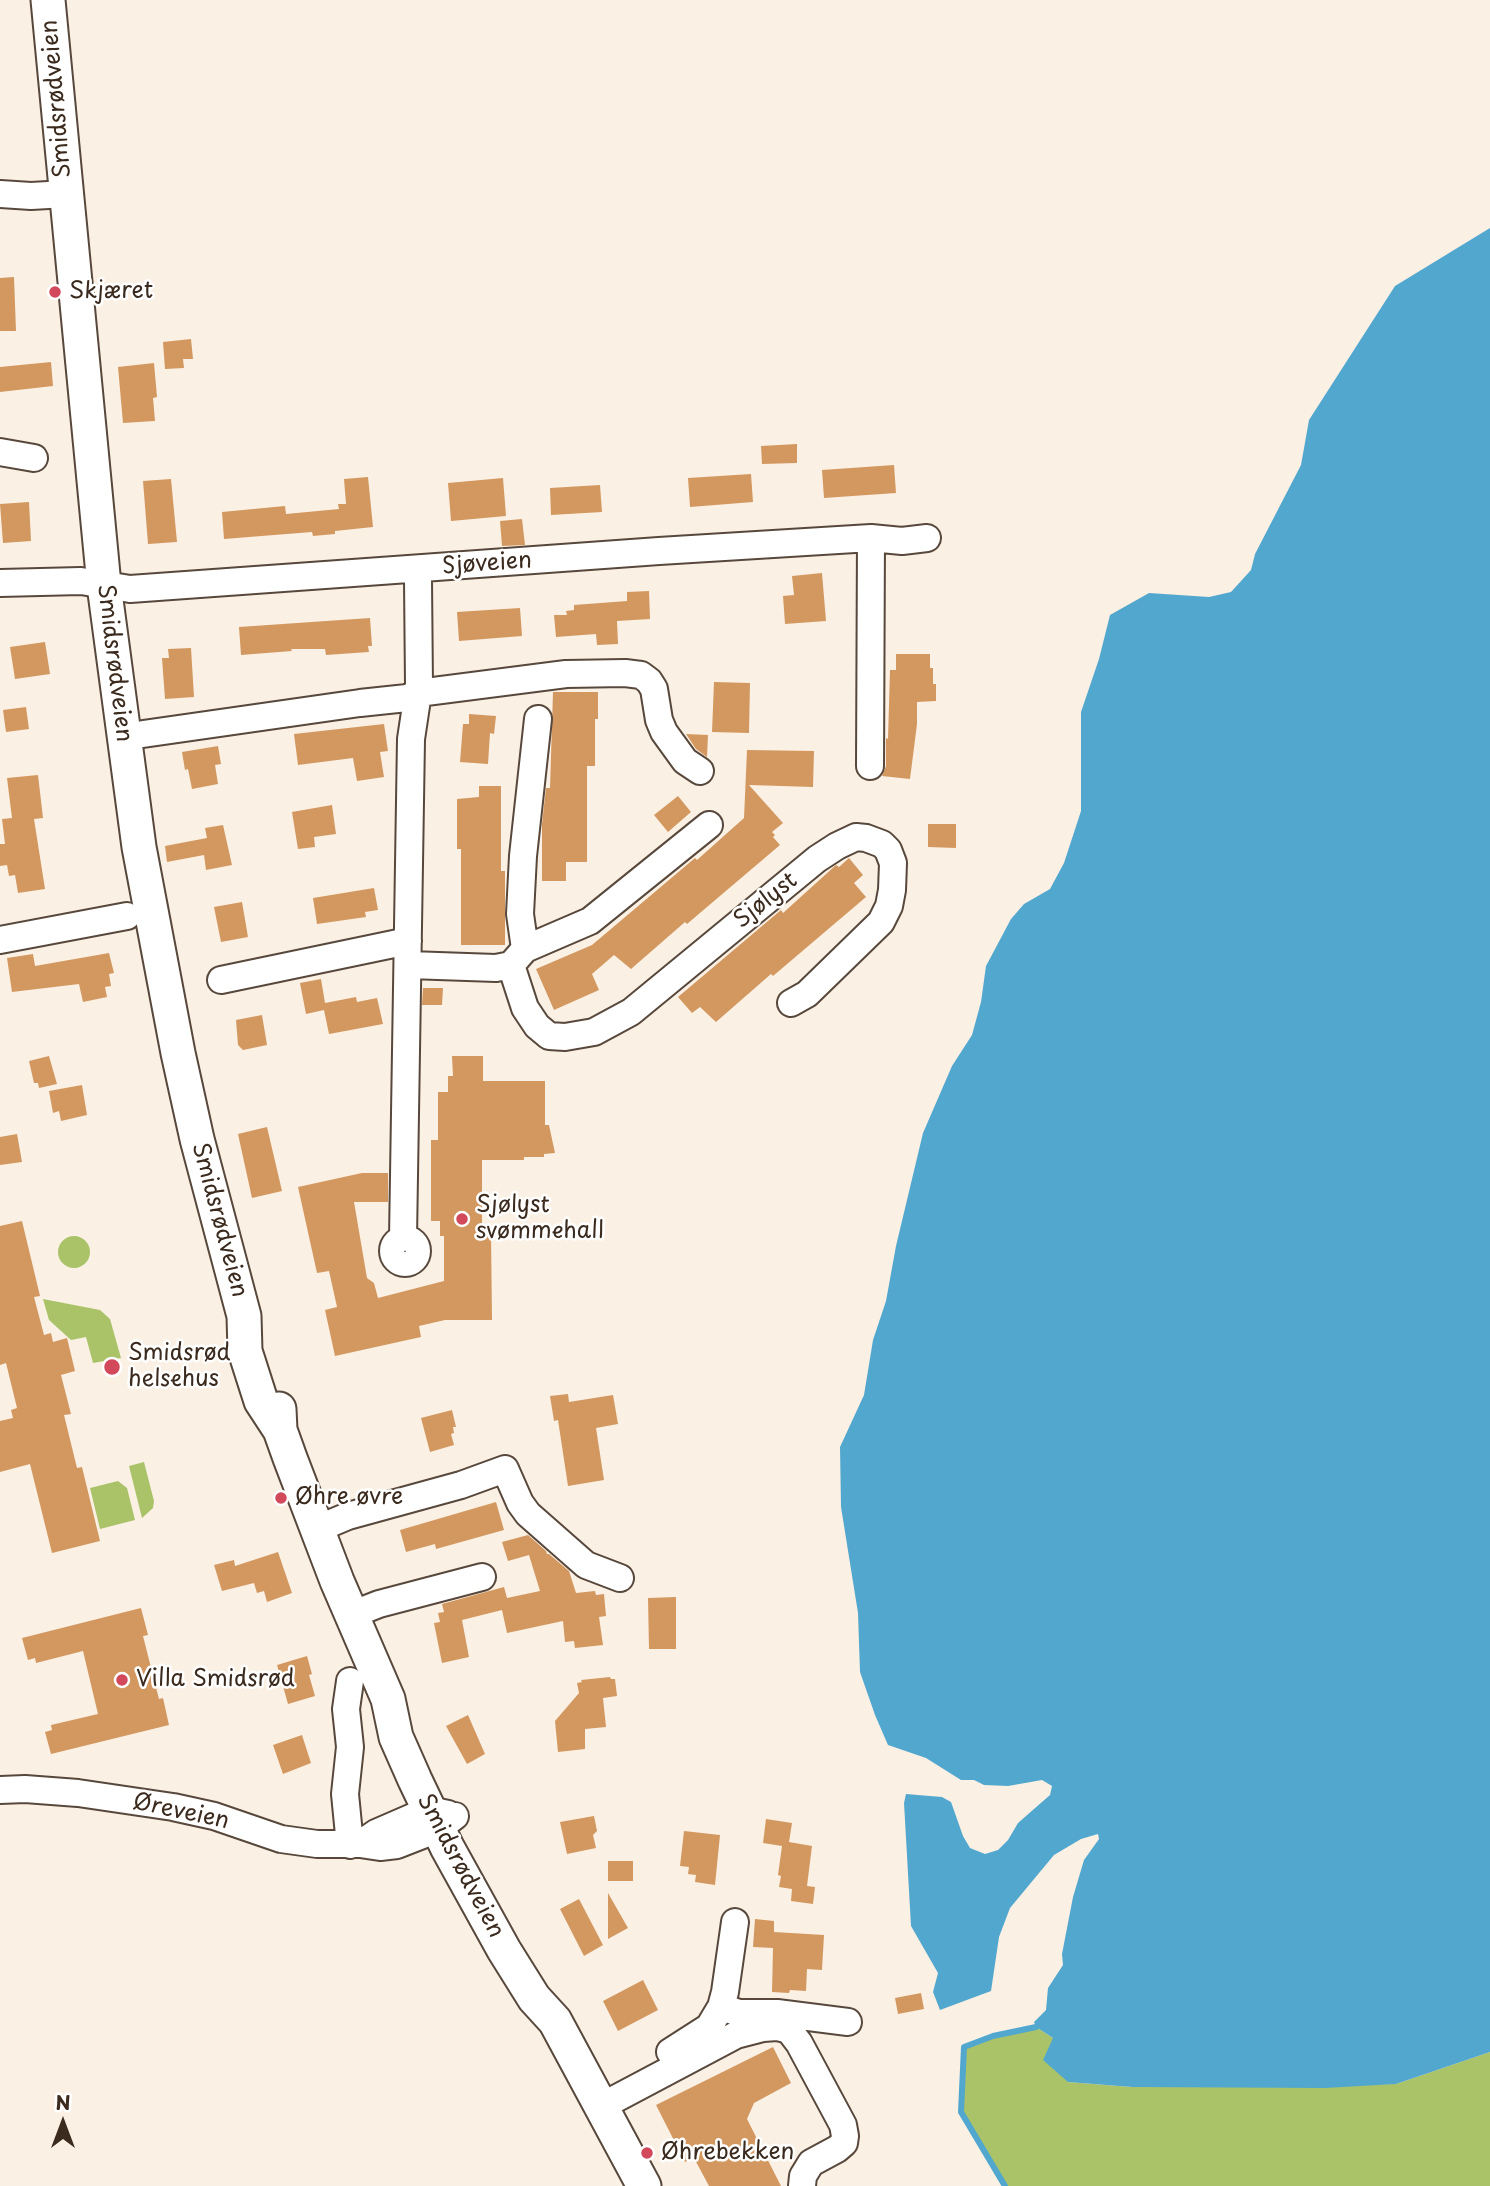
<!DOCTYPE html>
<meta charset="utf-8">
<style>
body{margin:0}
#map{position:relative;width:1490px;height:2186px;overflow:hidden;background:#fbf0e4;font-family:"Playpen Sans",sans-serif}
canvas{display:block}
.north{position:absolute;left:28px;top:2088px;width:70px;height:70px;-webkit-text-stroke:5px #fff;paint-order:stroke;rotate:0deg;font-size:19px;font-weight:700;line-height:28px;text-align:center;color:#3b2a1e}
.north::after{content:'';display:block;margin:auto;width:24px;height:32px;background:#3b2a1e;clip-path:polygon(50% 0,100% 100%,50% 72%,0 100%)}
</style>
<div id="map">
<canvas width="1490" height="2186"></canvas>
<div class="north">N</div>
</div>
<script>
const ctx = document.querySelector('canvas').getContext('2d');
ctx.lineJoin = 'round';
function fill(path, color) { ctx.fillStyle = color; ctx.fill(path, 'evenodd'); }
const poly = rows => new Path2D(rows.map(r => 'M' + r).join(''));
function strokePath(path, color, width, dash) { ctx.strokeStyle = color; ctx.lineWidth = width; ctx.lineCap = dash ? 'butt' : 'round'; ctx.setLineDash(dash || []); ctx.stroke(path); }
function drawText(font, color, halo, rows, align = 'center') {
  ctx.font = font + ' "Playpen Sans",sans-serif'; ctx.lineWidth = 5; ctx.setLineDash([]); ctx.textBaseline = 'middle'; ctx.strokeStyle = halo; ctx.fillStyle = color; for (const [text, x, y, turn = 0] of rows) {
    ctx.save(); ctx.translate(x, y); ctx.rotate((+turn || 0) * Math.PI / 180); ctx.textAlign = isNaN(turn) ? turn : align; if (halo) ctx.strokeText(text, 0, 0); ctx.fillText(text, 0, 0); ctx.restore();
  }
}
const green = poly([
 '58 1252a16 16 0 1 1 32 0a16 16 0 1 1-32 0Z',
 [43,1299,100,1310,110,1319,121,1358,93,1363,86,1337,71,1340,49,1320],
 [144,1462,154,1501,153,1508,142,1518,129,1466],
 [118,1481,127,1488,135,1520,100,1529,90,1488],
 [1036,2027,1053,2038,1068,2082,1132,2087,1396,2084,1490,2052,1490,2186,1005,2186,961,2112,964,2047,993,2036]
]);
const water = poly([
 [1490,228,1490,2052,1396,2084,1325,2088,1132,2087,1068,2082,1043,2060,1053,2038,1036,2027,1034,2022,1046,2010,1048,1988,1063,1965,1062,1954,1073,1897,1084,1860,1099,1839,1098,1834,1081,1839,1054,1855,1010,1908,999,1937,991,1991,940,2010,933,1992,938,1973,911,1926,904,1803,906,1794,942,1797,951,1802,963,1836,970,1848,985,1854,998,1850,1008,1840,1018,1823,1050,1795,1052,1786,1042,1780,1008,1786,984,1785,974,1780,961,1780,926,1758,888,1745,875,1715,860,1672,858,1613,841,1507,840,1447,864,1395,873,1340,886,1301,896,1246,923,1133,952,1066,972,1035,981,1002,986,966,1011,919,1024,904,1050,889,1064,863,1081,811,1081,712,1099,659,1110,615,1149,593,1209,597,1231,592,1251,570,1255,554,1301,465,1309,420,1395,286]
]);
const stream = poly([
 [1005,2186,961,2112,964,2047,993,2036,1036,2027]
]);
const building = poly([
 [14,277,16,331,0,331,0,278],
 [191,339,193,359,183,359,184,368,165,369,163,342],
 [51,362,53,386,0,392,0,367],
 [154,363,157,397,153,398,155,421,123,423,118,367],
 [797,444,797,463,762,464,761,446],
 [894,465,896,493,824,498,822,470],
 [751,474,753,502,690,507,688,478],
 [368,477,373,527,335,531,335,534,313,536,312,532,224,539,222,512,285,506,286,514,339,509,338,504,346,504,344,479],
 [503,478,506,516,451,521,448,483],
 [171,479,177,542,148,544,143,481],
 [600,485,602,512,551,515,550,488],
 [29,502,31,541,3,543,0,504],
 [522,519,525,545,502,546,500,521],
 [822,573,826,621,785,624,783,596,794,595,792,576],
 [649,591,650,619,617,621,618,644,597,645,596,634,556,637,554,615,567,615,566,611,574,610,574,605,627,601,627,592],
 [520,608,522,636,459,641,457,612],
 [370,618,372,646,368,646,369,652,326,655,325,649,291,649,292,651,241,655,239,627],
 [45,642,50,674,15,679,10,647],
 [191,648,194,697,165,699,162,658,169,658,168,649],
 [896,654,930,654,930,668,933,668,933,684,936,684,936,701,917,702,917,724,910,779,882,776,886,766,886,738,888,739,890,670,896,670],
 [714,682,750,683,749,733,712,732],
 [553,692,598,692,598,719,595,719,595,766,587,766,587,862,566,862,566,881,542,881,542,824,546,788,550,788],
 [26,707,29,729,6,732,3,710],
 [469,714,496,716,494,734,490,733,488,764,460,762,463,724,469,724],
 [384,724,388,751,380,752,384,777,357,781,353,758,298,765,294,734],
 [686,734,708,735,707,757,696,749],
 [218,746,221,764,215,765,218,784,192,789,188,769,185,770,182,752],
 [747,750,814,751,813,787,749,785,783,823,772,832,775,835,773,837,780,845,687,924,685,922,631,969,614,955,592,974,599,990,554,1010,536,969,592,945,695,858,697,860,744,818],
 [38,775,43,818,34,819,45,889,18,893,15,875,9,876,7,865,0,866,0,844,5,844,2,819,12,818,7,778],
 [479,786,501,786,501,871,505,871,505,945,461,945,461,849,457,849,457,799,479,797],
 [678,796,691,812,668,832,654,815],
 [332,805,336,834,314,837,315,847,298,849,292,812],
 [928,824,956,824,956,848,928,847],
 [223,825,232,865,206,870,204,855,167,862,165,846,207,838,205,828],
 [849,858,863,875,854,883,866,897,773,976,771,974,716,1022,700,1007,692,1013,678,997,781,910,783,913,836,865,839,867],
 [374,888,378,910,365,912,366,917,317,924,313,898],
 [242,902,248,937,221,942,214,907],
 [109,953,114,973,109,974,111,986,105,987,107,997,83,1002,79,984,12,992,7,958,33,954,35,966],
 [321,979,325,1003,356,997,357,1002,377,998,383,1024,329,1034,324,1010,306,1014,300,983],
 [423,988,443,988,442,1005,422,1005],
 [262,1015,267,1045,243,1050,238,1045,236,1020],
 [49,1056,57,1084,39,1088,38,1083,34,1083,29,1061],
 [452,1056,483,1056,483,1081,545,1081,545,1125,549,1125,555,1153,544,1154,544,1157,524,1157,524,1160,482,1160,482,1234,491,1234,492,1320,445,1320,419,1326,421,1337,335,1356,325,1310,337,1307,329,1271,317,1273,298,1187,362,1173,388,1173,388,1202,354,1202,367,1278,374,1283,378,1298,444,1281,444,1236,440,1236,440,1221,431,1221,431,1140,438,1140,438,1092,448,1092,448,1076,453,1076],
 [82,1085,87,1115,61,1121,59,1111,53,1113,49,1091],
 [267,1127,282,1191,252,1198,238,1134],
 [17,1134,22,1162,0,1165,0,1137],
 [22,1221,40,1296,34,1297,44,1335,51,1333,53,1342,67,1338,75,1371,61,1375,71,1414,64,1415,77,1468,82,1467,100,1541,52,1553,30,1464,0,1472,0,1421,13,1418,11,1410,17,1408,6,1363,0,1365,0,1226],
 [568,1394,569,1402,613,1395,618,1424,596,1428,604,1480,568,1486,558,1420,554,1421,550,1396],
 [452,1410,456,1427,453,1427,454,1433,451,1434,454,1445,430,1452,421,1418],
 [496,1502,504,1530,436,1549,435,1544,406,1552,400,1530],
 [528,1535,546,1551,547,1554,549,1554,569,1571,576,1593,595,1591,596,1595,604,1594,606,1616,599,1617,603,1645,575,1648,574,1641,565,1642,563,1621,507,1633,502,1610,462,1620,469,1657,442,1663,434,1623,440,1622,438,1613,444,1612,442,1604,504,1587,507,1598,540,1591,529,1555,508,1561,502,1542],
 [278,1552,292,1593,267,1602,264,1591,257,1593,254,1583,222,1591,214,1565,234,1560,235,1566],
 [676,1597,676,1649,649,1649,648,1598],
 [141,1608,148,1635,143,1636,159,1699,163,1698,169,1725,51,1754,45,1732,52,1730,51,1725,98,1714,83,1651,36,1663,35,1658,28,1660,22,1638],
 [307,1656,312,1674,309,1675,315,1696,288,1704,277,1665],
 [610,1677,611,1679,615,1679,617,1696,603,1698,606,1727,585,1729,585,1749,558,1752,555,1721,579,1693,577,1683,582,1682,581,1680],
 [468,1715,485,1754,467,1764,446,1726],
 [302,1735,311,1763,283,1774,273,1745],
 [594,1816,597,1831,593,1835,596,1848,567,1854,560,1822],
 [766,1819,792,1823,789,1842,812,1846,807,1886,815,1887,813,1904,791,1901,792,1889,779,1887,781,1876,778,1875,782,1846,763,1843],
 [684,1831,720,1835,715,1885,695,1882,696,1875,688,1874,689,1867,680,1866],
 [608,1861,633,1861,633,1881,608,1881],
 [608,1893,628,1928,608,1939],
 [579,1899,603,1945,584,1956,560,1909],
 [755,1919,774,1921,774,1932,824,1935,822,1970,807,1969,806,1991,790,1990,789,1993,772,1992,773,1948,753,1947],
 [643,1980,658,2010,618,2031,603,2001],
 [921,1993,924,2009,898,2014,895,1998],
 [773,2047,791,2083,754,2103,747,2119,781,2186,709,2186,694,2158,685,2162,656,2105]
]);
const minor = poly([
 [0,194,31,196,66,194],
 [0,452,34,458],
 [0,583,81,581,130,589,659,551,871,538,902,541,927,538],
 [143,734,360,703,407,698,418,693,566,674,625,673,641,675,649,681,654,689,659,720,664,732,685,761,700,771],
 [870,766,871,538],
 [0,940,127,916],
 [525,949,520,914,523,856,538,719],
 [409,965,496,968,511,965,525,1008,537,1026,549,1036,565,1037,594,1032,631,1012,817,859,837,846,856,837,866,838,882,844,888,850,893,863,892,890,889,906,881,922,807,994,791,1003],
 [511,965,525,949,590,921,709,825],
 [221,980,408,941],
 [403,1238,411,739,419,686,418,580,416,570],
 '393 1251a12 12 0 1 1 24 0a12 12 0 1 1-24 0Z',
 [317,1529,348,1516,461,1485,505,1469,520,1503,528,1514,586,1565,620,1578],
 [351,1615,379,1604,482,1577],
 [350,1681,346,1709,350,1747,345,1794,350,1845],
 [0,1790,25,1789,78,1793,173,1807,214,1816,281,1839,317,1844,360,1844,380,1847,397,1845,438,1829,455,1816],
 [360,1844,376,1833,429,1810,448,1814],
 [721,2007,739,2013,777,2013,848,2022],
 [670,2052,709,2027,721,2007,725,1992,735,1922],
 [602,2106,736,2035,763,2028,777,2027,789,2030,799,2043,843,2125,845,2136,844,2143,837,2149,811,2163,803,2176,802,2186]
]);
const major = poly([
 [48,0,104,585,139,847,178,1053,197,1139,244,1316,245,1351,261,1401,280,1430],
 [279,1409,280,1430,290,1458,337,1581,388,1699,396,1737,415,1780,447,1847,504,1950,534,1998,555,2021,644,2186]
]);
const markers = [
 [55,292,7,"#d1495b"],
 [462,1219,7,"#d1495b"],
 [112,1367,9,"#d1495b"],
 [281,1498,7,"#d1495b"],
 [122,1680,7,"#d1495b"],
 [647,2153,7,"#d1495b"]
];
const streetNames = [
 ["Smidsrødveien",57,99,-95],
 ["Sjøveien",487,564,-4],
 ["Smidsrødveien",114,663,83],
 ["Sjølyst",766,901,-39],
 ["Smidsrødveien",219,1220,75],
 ["Øreveien",181,1812,12],
 ["Smidsrødveien",460,1866,62]
];
const poiNames = [
 ["Skjæret",69,292],
 ["Sjølyst",476,1206],
 ["svømmehall",476,1232],
 ["Smidsrød",128,1354],
 ["helsehus",128,1380],
 ["Øhre øvre",295,1498],
 ["Villa Smidsrød",136,1680],
 ["Øhrebekken",661,2153]
];
fill(green, '#aac369');
fill(water, '#52a7ce');
strokePath(stream, '#52a7ce', 6);
fill(building, '#d3985f');
strokePath(minor, '#58483c', 30);
strokePath(major, '#58483c', 37);
strokePath(minor, '#fff', 26);
strokePath(major, '#fff', 33);
for (const [x, y, r, color] of markers) { const dot = new Path2D(); dot.arc(x, y, r, 0, 2 * Math.PI); ctx.fillStyle = color; ctx.fill(dot); strokePath(dot, '#fff', 2.5); }
drawText('23px', '#3b2a1e', '#fff', streetNames);
drawText('23px', '#3b2a1e', '#fff', poiNames, 'left');
</script>
